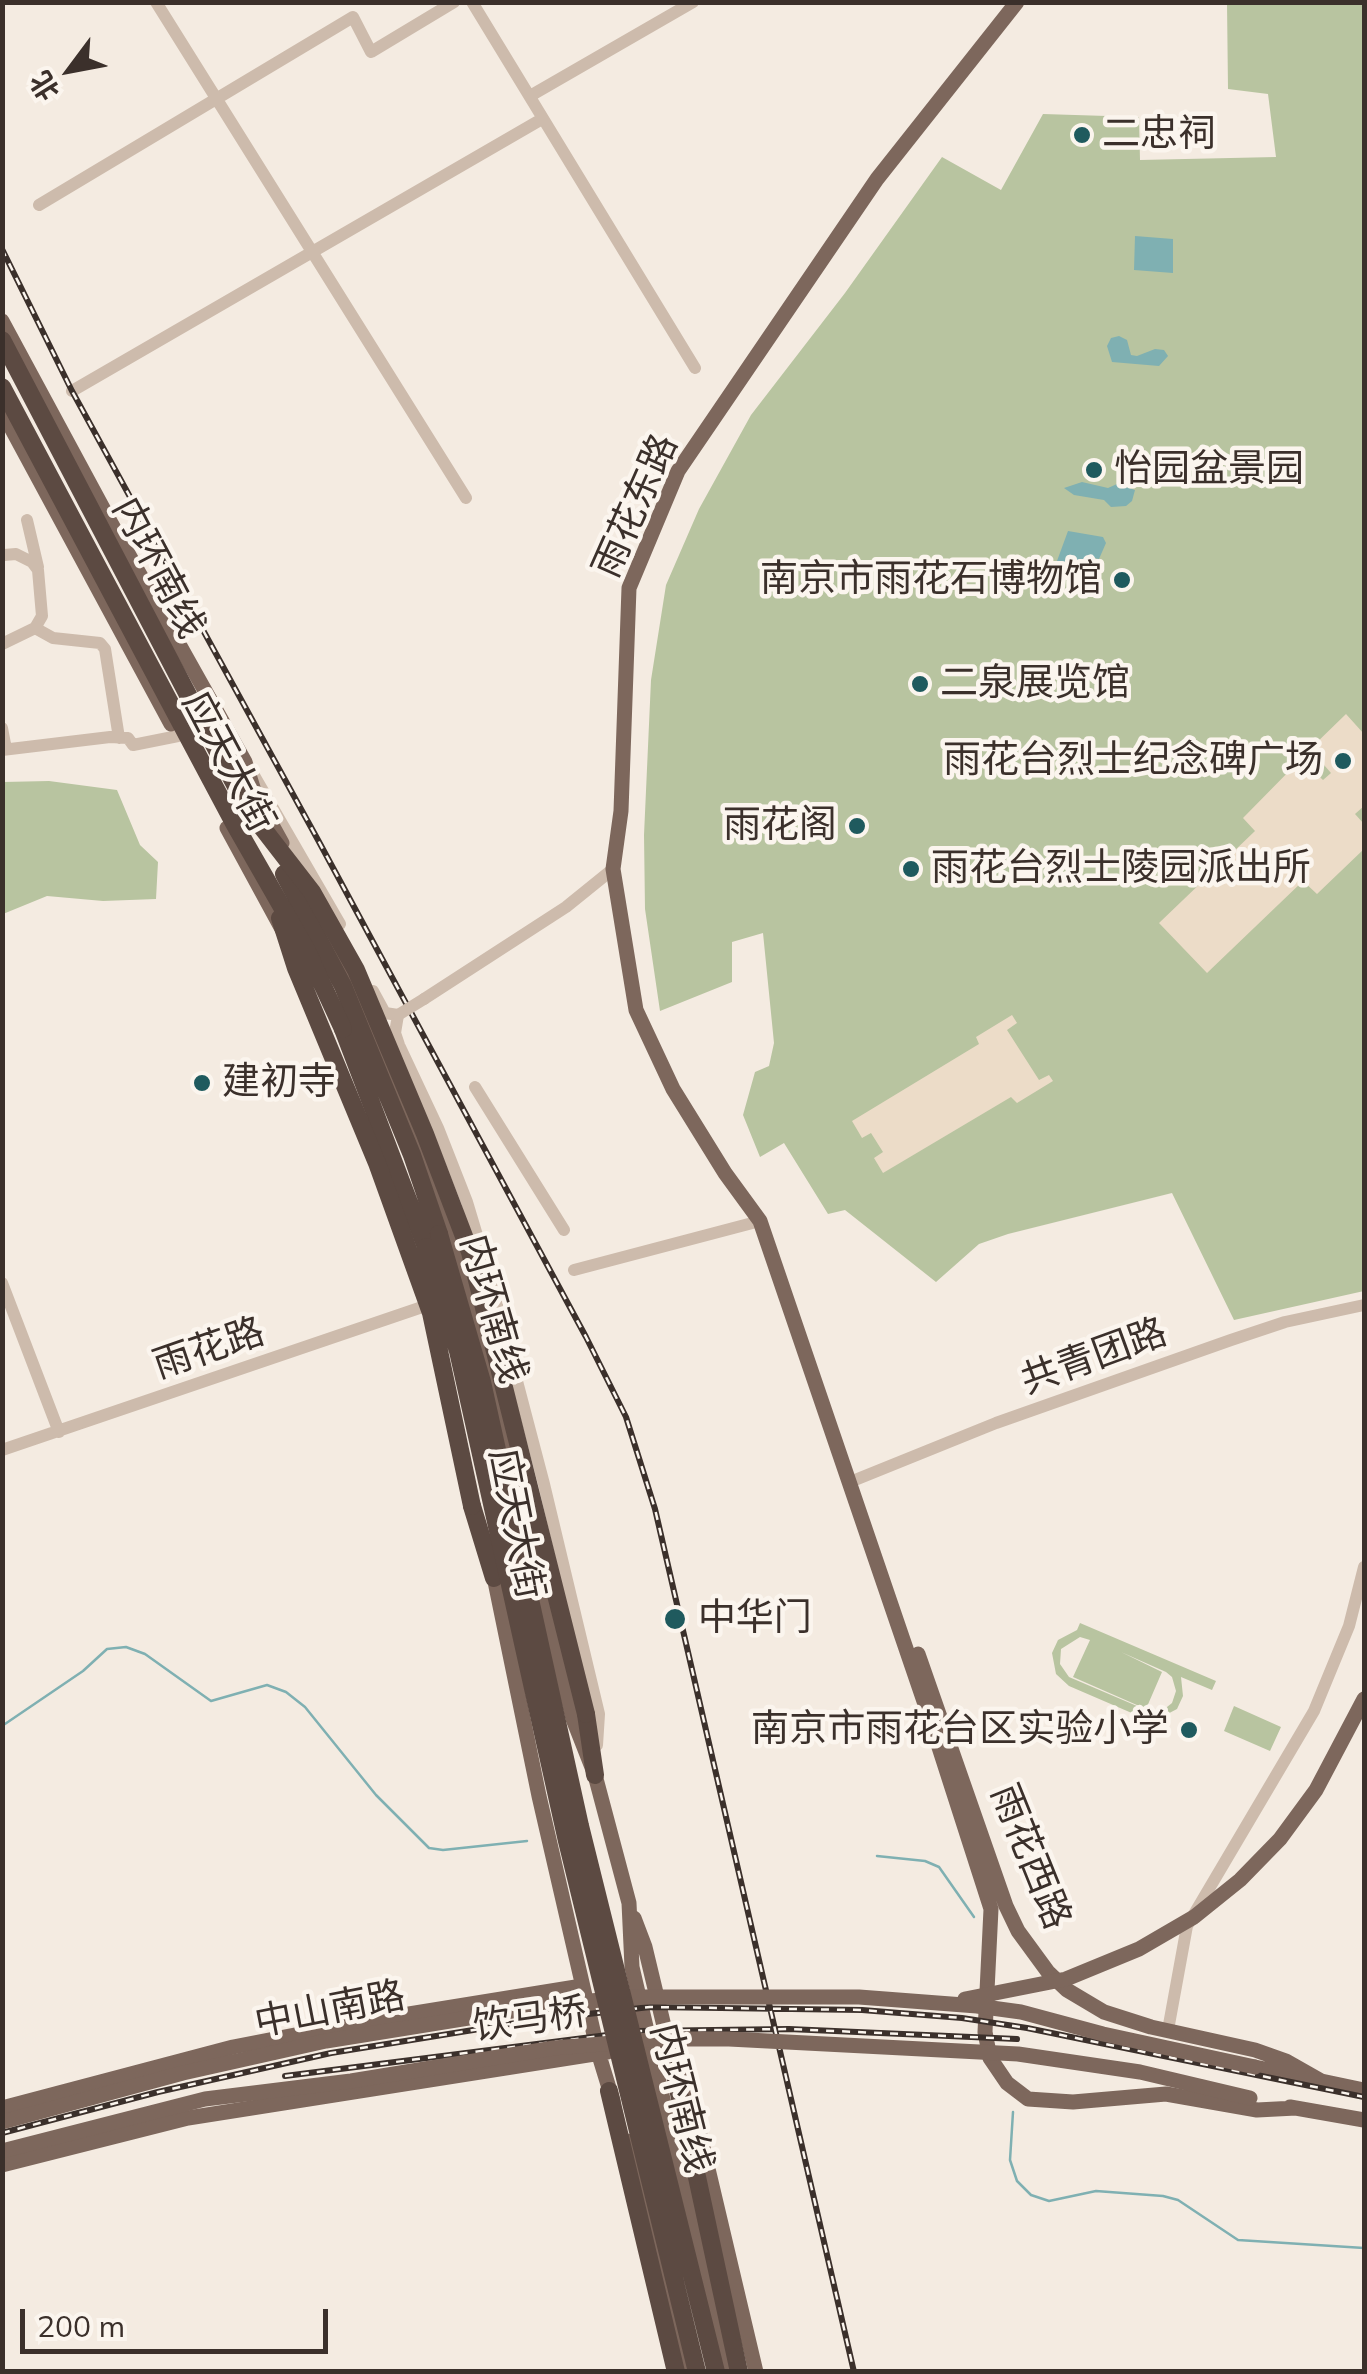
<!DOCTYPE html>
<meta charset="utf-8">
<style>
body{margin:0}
#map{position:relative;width:1367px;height:2374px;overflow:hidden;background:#f4ebe1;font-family:Mulish,"Noto Sans SC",sans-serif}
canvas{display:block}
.frame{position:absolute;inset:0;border:5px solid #3b302b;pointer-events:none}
.north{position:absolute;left:20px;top:20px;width:100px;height:100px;-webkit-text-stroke:8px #fbf5ee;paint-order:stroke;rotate:238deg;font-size:28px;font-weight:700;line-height:40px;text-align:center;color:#3b302b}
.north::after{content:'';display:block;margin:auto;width:35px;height:45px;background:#3b302b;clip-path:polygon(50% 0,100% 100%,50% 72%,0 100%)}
.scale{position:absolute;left:20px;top:2309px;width:308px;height:45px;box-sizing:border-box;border:5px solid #3b302b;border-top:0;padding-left:12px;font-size:30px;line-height:35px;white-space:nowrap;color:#3b302b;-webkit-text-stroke:8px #fbf5ee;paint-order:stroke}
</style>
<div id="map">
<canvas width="1367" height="2374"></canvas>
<div class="frame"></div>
<div class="north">北</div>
<div class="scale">200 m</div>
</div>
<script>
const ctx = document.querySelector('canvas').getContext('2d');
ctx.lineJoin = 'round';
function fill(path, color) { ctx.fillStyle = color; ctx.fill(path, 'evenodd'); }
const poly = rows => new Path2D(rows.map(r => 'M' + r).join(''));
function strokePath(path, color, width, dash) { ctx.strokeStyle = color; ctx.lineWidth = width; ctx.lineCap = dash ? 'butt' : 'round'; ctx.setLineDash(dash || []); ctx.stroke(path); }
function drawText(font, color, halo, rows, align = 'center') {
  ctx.font = font + ' Mulish,"Noto Sans SC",sans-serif'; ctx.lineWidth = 9; ctx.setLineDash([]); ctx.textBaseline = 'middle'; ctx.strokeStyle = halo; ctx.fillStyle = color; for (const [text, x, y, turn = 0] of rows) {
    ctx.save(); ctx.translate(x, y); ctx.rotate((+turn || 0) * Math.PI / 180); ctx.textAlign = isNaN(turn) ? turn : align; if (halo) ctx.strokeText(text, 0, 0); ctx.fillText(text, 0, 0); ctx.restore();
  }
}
const green = poly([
 [1227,3,1364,3,1364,1291,1234,1320,1172,1193,1008,1234,979,1244,936,1282,845,1210,828,1214,784,1143,760,1157,743,1115,755,1072,769,1066,774,1043,763,933,732,942,732,982,660,1011,645,909,644,835,651,680,666,585,699,509,751,415,845,293,942,157,1001,190,1043,114,1139,117,1140,160,1276,157,1268,94,1228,89],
 [49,781,117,790,140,845,158,862,156,899,103,901,47,896,3,914,3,782],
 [1080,1623,1216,1681,1212,1690,1181,1677,1183,1696,1177,1709,1156,1720,1141,1717,1069,1686,1056,1674,1052,1653,1058,1640,1077,1630],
 [1080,1637,1090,1640,1073,1677,1146,1709,1162,1672,1121,1652,1166,1672,1172,1677,1176,1691,1172,1703,1162,1711,1151,1712,1069,1677,1060,1664,1061,1649],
 [1234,1706,1281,1727,1270,1751,1224,1731]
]);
const plaza = poly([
 [1346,714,1364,734,1364,806,1355,814,1364,824,1364,849,1317,894,1303,881,1207,973,1159,923,1255,831,1243,818,1301,759,1323,780,1331,773,1310,749],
 [1012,1015,1017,1023,1007,1030,1039,1080,1049,1075,1053,1081,1017,1103,1011,1097,883,1173,874,1158,883,1152,871,1133,862,1138,852,1121,979,1044,976,1037]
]);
const water = poly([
 [1135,236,1173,239,1173,273,1134,270],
 [1119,336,1127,340,1131,355,1137,356,1155,349,1164,350,1168,356,1159,366,1112,362,1107,346,1111,338],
 [1082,482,1108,488,1117,484,1135,490,1132,501,1126,506,1111,507,1104,500,1074,495,1064,488],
 [1068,531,1103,537,1106,543,1099,559,1094,558,1091,569,1057,561]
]);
const stream = poly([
 [2,1726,83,1671,107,1649,126,1647,145,1654,211,1701,267,1685,286,1692,305,1707,376,1795,429,1848,443,1850,527,1841],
 [877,1856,925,1861,939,1867,974,1917],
 [1013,2112,1010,2160,1017,2181,1031,2195,1049,2201,1096,2191,1163,2196,1178,2200,1238,2240,1364,2248]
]);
const minor = poly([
 [156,2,466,498],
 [472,2,695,368],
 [530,96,693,2],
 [39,205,353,17,371,52,454,2],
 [72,391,542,119],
 [27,520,38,567],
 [35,628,53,638,100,643,105,649,119,738],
 [2,644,35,628,42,616,38,570,32,562,16,554,4,555],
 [2,728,6,749],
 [2,750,110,737,128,738,133,745,178,736],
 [252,772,340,924],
 [373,991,385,1013,398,1015,395,1033,399,1045,438,1128,467,1202,491,1282,544,1484,599,1714,597,1745],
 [424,999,566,907,613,869],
 [475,1087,564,1230],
 [574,1270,760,1221],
 [2,1283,59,1432],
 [2,1450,434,1303],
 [850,1482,996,1423,1231,1340,1285,1322,1364,1305],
 [1168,2030,1187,1926,1314,1711,1349,1626,1364,1567]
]);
const major = poly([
 [1017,2,877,179,678,471,629,588,621,811,613,869,636,1010,673,1089,725,1173,760,1221,928,1713,991,1909,985,2032,990,2058,1007,2083,1028,2099,1073,2102,1166,2094,1257,2110,1296,2108],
 [2,321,111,523,245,762,255,794,282,843],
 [2,411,171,724],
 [227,828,283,931],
 [326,931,372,1030,460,1250,573,1719,595,1775,629,1903,632,1967,727,2372],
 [492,1567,539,1796,598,2052,613,2101],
 [918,1654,1006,1906,1018,1931,1048,1972,1067,1990,1104,2012,1151,2027,1255,2050,1286,2061,1323,2082],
 [634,1918,645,1947,669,2047,688,2084,756,2372],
 [1255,2067,1364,2090],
 [1290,2107,1364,2120],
 [2,2108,233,2047,372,2020,582,1986],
 [627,2141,639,2171,686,2372],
 [2,2165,188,2118,607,2052]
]);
const highway = poly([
 [284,874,343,986,412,1155,439,1234],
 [343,1029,426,1247],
 [472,1506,494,1578],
 [586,1714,595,1775],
 [669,2047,739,2372],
 [609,2091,676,2372]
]);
const rail = poly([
 [2,249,72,391,318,840,586,1337,626,1417,655,1509,854,2372],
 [285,2076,639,2031,789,2029,1017,2039],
 [2,2133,158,2092,331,2053,535,2020,650,2007,862,2010,962,2018,1027,2028,1364,2097]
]);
const minorBridge = poly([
 [398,1015,424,999]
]);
const majorBridge = poly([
 [965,1999,1066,1979,1139,1949,1194,1917,1240,1880,1280,1839,1316,1790,1364,1699],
 [2,2122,183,2073,326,2041,549,2005,632,1997,859,1997,977,2006,1021,2012,1103,2034,1255,2067],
 [2,2151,205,2099,351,2081,554,2048,661,2039,729,2039,1018,2054,1140,2072,1250,2098]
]);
const highwayBridge = poly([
 [2,340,252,817],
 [2,387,235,825,306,949,343,1029],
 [247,808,312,892,356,970,425,1134,470,1252,586,1714],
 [280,918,296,968,377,1163,431,1313,472,1506],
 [439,1234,482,1382,580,1826,716,2372],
 [426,1247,458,1351,567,1841,697,2372]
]);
const markers = [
 [1082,135,10,"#1f5a5e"],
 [1094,470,10,"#1f5a5e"],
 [1122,580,10,"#1f5a5e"],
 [920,684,10,"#1f5a5e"],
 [1343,761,10,"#1f5a5e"],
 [857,826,10,"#1f5a5e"],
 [911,869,10,"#1f5a5e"],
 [202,1083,10,"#1f5a5e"],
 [675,1619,12,"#1f5a5e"],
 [1189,1730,10,"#1f5a5e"]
];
const poiNames = [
 ["二忠祠",1102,135],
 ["怡园盆景园",1114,470],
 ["南京市雨花石博物馆",1102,580,"right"],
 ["二泉展览馆",940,684],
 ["雨花台烈士纪念碑广场",1323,761,"right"],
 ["雨花阁",837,826,"right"],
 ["雨花台烈士陵园派出所",931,869],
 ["建初寺",222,1083],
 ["中华门",698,1619],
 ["南京市雨花台区实验小学",1169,1730,"right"]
];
const streetNames = [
 ["雨花东路",636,506,-66],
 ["内环南线",158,568,62],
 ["应天大街",228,762,62],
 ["内环南线",493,1309,74],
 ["雨花路",209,1349,-19],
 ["共青团路",1094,1357,-20],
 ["应天大街",516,1524,79],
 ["雨花西路",1030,1857,68],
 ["中山南路",330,2010,-11],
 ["饮马桥",530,2020,-8],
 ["内环南线",681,2098,76]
];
fill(green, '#b8c4a0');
fill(plaza, '#ecdcc8');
fill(water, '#7fb0b2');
strokePath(stream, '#7fb0b2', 2.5);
strokePath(minor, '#cdbbac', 12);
strokePath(major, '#7d675c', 15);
strokePath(highway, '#5c4a42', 18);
strokePath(rail, '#3b302b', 6);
strokePath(rail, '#fbf5ee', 2.5, [8]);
strokePath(minorBridge, '#cdbbac', 12);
strokePath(majorBridge, '#7d675c', 15);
strokePath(highwayBridge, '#5c4a42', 18);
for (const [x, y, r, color] of markers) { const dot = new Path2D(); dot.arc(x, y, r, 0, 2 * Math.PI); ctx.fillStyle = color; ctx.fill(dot); strokePath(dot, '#fbf5ee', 4); }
drawText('38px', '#3b302b', '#fbf5ee', poiNames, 'left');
drawText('38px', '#3b302b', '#fbf5ee', streetNames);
</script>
